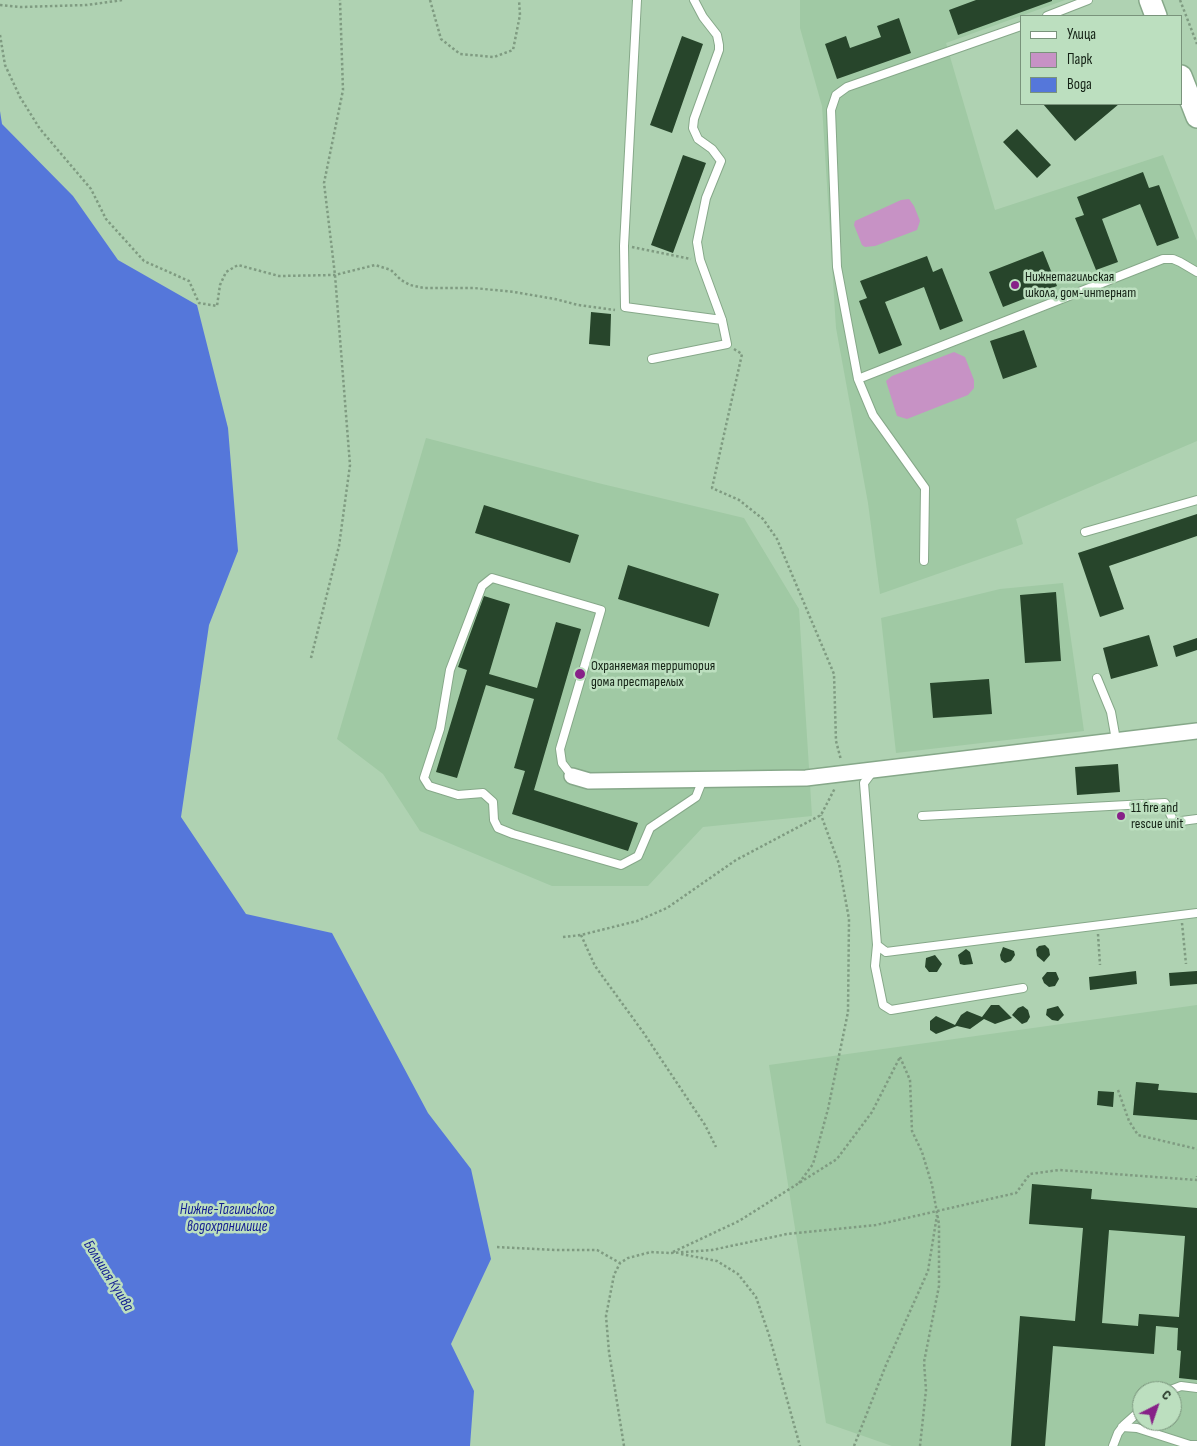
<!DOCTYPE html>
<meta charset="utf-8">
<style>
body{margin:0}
#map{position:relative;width:1197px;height:1446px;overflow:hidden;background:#afd2b2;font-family:"Sofia Sans Condensed",sans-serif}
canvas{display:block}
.legend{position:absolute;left:1020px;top:15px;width:162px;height:90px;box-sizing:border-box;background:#bcdfbf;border:1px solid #79937b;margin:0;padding:6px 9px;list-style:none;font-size:15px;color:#142115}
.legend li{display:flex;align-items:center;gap:10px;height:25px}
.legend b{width:25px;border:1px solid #79937b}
.north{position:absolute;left:1132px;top:1381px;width:50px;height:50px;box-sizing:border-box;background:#bcdfbf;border:1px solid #79937b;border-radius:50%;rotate:41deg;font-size:14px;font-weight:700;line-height:20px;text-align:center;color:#142115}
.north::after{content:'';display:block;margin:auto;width:18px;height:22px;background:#872188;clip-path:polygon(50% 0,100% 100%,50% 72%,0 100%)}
</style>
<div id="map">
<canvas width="1197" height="1446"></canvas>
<ul class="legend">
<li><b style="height:6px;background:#fff"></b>Улица</li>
<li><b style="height:14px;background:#c792c5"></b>Парк</li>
<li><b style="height:14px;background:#5577da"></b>Вода</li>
</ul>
<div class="north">С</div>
</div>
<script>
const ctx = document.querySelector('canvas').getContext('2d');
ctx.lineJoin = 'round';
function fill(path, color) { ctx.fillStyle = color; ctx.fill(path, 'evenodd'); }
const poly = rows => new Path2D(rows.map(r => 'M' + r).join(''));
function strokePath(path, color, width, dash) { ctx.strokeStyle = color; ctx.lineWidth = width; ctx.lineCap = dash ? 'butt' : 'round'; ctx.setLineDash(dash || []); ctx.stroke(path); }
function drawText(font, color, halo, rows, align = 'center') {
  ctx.font = font + ' "Sofia Sans Condensed",sans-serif'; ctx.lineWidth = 5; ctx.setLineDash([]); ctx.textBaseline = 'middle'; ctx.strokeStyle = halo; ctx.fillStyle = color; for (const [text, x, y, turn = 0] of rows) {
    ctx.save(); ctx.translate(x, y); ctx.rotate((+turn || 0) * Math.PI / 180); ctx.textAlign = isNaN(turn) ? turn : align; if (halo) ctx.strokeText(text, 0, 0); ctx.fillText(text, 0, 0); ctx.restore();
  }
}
const built = poly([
 [800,0,1065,0,946,43,995,210,1163,155,1197,241,1197,441,1016,519,1023,544,880,594,868,503,836,328,822,106,800,28],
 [426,438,598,483,744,518,799,609,812,816,703,827,648,886,552,886,420,831,383,774,337,739],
 [1063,583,1084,731,896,753,881,618,1000,589],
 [1197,1005,1197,1446,892,1446,826,1423,769,1065],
 [1142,1391,1172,1391,1172,1421,1142,1421]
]);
const green = poly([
 [909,199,914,206,920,221,917,230,875,246,865,247,862,245,854,225,855,221,901,200],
 [954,352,965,357,974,380,974,388,968,395,907,419,897,416,886,381,892,376]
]);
const water = poly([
 [0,111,2,124,73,196,118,260,197,305,228,428,238,551,209,625,181,817,246,914,332,933,428,1113,471,1169,491,1259,451,1344,474,1391,470,1446,0,1446]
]);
const building = poly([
 [976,0,1052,0,1052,1,958,35,949,10],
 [899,18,911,53,837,79,825,44,846,36,850,48,881,37,877,26],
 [682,36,703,44,672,133,650,125],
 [1043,104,1119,104,1075,141],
 [1017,129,1051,165,1037,178,1003,142],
 [683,155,706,163,673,253,651,245],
 [1143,172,1149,188,1159,185,1179,238,1157,246,1140,204,1102,219,1118,262,1096,270,1075,218,1084,215,1077,197],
 [1043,251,1057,286,1003,307,989,272],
 [927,256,933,272,942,268,963,321,940,330,924,287,885,302,902,345,879,354,859,301,867,298,860,281],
 [591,312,611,314,610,346,589,344],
 [1024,330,1037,367,1003,379,990,341],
 [484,505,579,535,570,563,475,533],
 [1197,514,1197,536,1109,566,1124,609,1100,617,1078,553],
 [628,565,719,594,709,627,618,599],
 [1056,592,1061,661,1025,663,1020,595],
 [484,596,510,604,489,674,537,688,556,622,581,629,534,790,638,823,628,851,512,814,525,771,514,768,534,699,486,685,457,778,436,772,467,670,458,667],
 [1149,635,1158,666,1111,679,1103,648],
 [1197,638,1197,650,1176,657,1173,646],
 [989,679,992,714,933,718,930,683],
 [1118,764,1120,792,1077,795,1075,767],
 [1045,945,1049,949,1050,955,1044,962,1037,956,1036,949,1039,946],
 [1003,947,1014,951,1015,955,1011,961,1005,963,1001,960,1000,955],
 [966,949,970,952,973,964,964,965,960,964,958,955],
 [935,955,942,964,937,972,929,972,925,967,926,958],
 [1136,971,1137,984,1090,990,1089,977],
 [1197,971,1197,984,1170,986,1169,973],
 [1047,972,1056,972,1059,979,1055,986,1049,987,1044,983,1042,978],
 [991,1005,999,1005,1012,1018,995,1024,984,1019,970,1029,957,1026,936,1034,930,1030,930,1021,936,1016,955,1025,961,1015,967,1011,982,1017],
 [1023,1006,1028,1010,1030,1017,1027,1022,1022,1024,1012,1015,1018,1008],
 [1058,1006,1064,1015,1058,1021,1052,1020,1046,1015,1047,1009],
 [1136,1082,1159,1084,1158,1090,1197,1093,1197,1120,1133,1115],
 [1098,1091,1114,1092,1113,1107,1097,1105],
 [1032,1184,1092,1189,1091,1199,1197,1208,1197,1380,1179,1378,1181,1351,1177,1350,1178,1328,1156,1326,1154,1354,1053,1346,1045,1446,1011,1446,1020,1316,1075,1321,1083,1228,1029,1224],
 [1109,1230,1185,1236,1179,1317,1139,1314,1138,1326,1102,1323]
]);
const path = poly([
 [430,0,441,39,460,54,494,57,513,50,520,15,519,0],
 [1180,0,1197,44],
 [0,5,21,7,87,5,123,0],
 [0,35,5,65,20,97,40,129,91,189,106,219,144,261,189,281,199,303,217,306,220,285,226,272,238,265,279,276,335,275,375,265,391,270,401,280,410,285,424,288,474,288,514,292,555,299,578,305,615,310],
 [632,247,691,259],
 [734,349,742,354,712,488,739,500,763,519,777,539,834,674,836,741,841,760],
 [311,658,339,546,350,465,335,275,324,183,343,90,340,0],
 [1182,923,1186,964],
 [1098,934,1100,965],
 [581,935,595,966,643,1032,705,1125,716,1147],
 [563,937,581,935,637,921,667,908,736,860,821,815,835,788],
 [900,1057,910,1080,912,1131,922,1152,932,1185,939,1224,939,1286,924,1362,926,1390,920,1446],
 [1118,1090,1129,1121,1138,1135,1197,1149],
 [799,1183,813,1164,828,1109,848,1012,849,919,839,864,821,815],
 [497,1247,555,1250,597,1250,620,1263],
 [673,1252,739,1221,837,1159,872,1112,900,1057],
 [671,1253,712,1250,787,1234,876,1225,1016,1193,1030,1174,1059,1170,1197,1180,1197,1176],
 [681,1254,717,1261,738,1274,756,1297,769,1335,800,1446],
 [624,1446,609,1352,606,1316,614,1275,620,1263,628,1258,651,1252,670,1253],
 [854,1446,886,1365,928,1271,937,1215]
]);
const lane = poly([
 [637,0,624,246,625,307,722,320],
 [1047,16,1088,0],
 [1021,26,847,87,836,95,831,110,837,267,858,379,1163,259,1173,259,1180,262,1197,272],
 [652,359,727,344,722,320,700,260,697,242,706,198,721,161,712,149,698,139,693,128,694,119,719,50,719,45,717,35,703,17,694,0],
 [858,379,873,415,925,488,924,561],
 [1085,532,1197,500],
 [1097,678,1111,712,1116,740],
 [873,771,864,783,877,945,886,952,1197,913],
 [572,776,562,763,560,749,601,610,492,578,482,586,450,670,440,729,424,778,429,786,458,795,483,793,493,802,494,820,498,828,513,834,621,865,638,856,650,828,696,797,703,779],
 [922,816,1165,803,1174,822,1197,819],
 [877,945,875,966,883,1005,891,1010,1023,988],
 [1168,1391,1181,1386,1197,1388],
 [1122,1427,1137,1428,1190,1445,1197,1445],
 [1113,1446,1118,1433,1124,1425,1142,1409]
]);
const street = poly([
 [572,776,589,781,806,778,1197,731]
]);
const secondary = poly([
 [1150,0,1156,16],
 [1181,76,1197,117]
]);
const markers = [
 [1015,285,5,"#872188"],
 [580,674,6,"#872188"],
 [1121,816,5,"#872188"]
];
const poiNames = [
 ["Нижнетагильская",1025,277],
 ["школа, дом-интернат",1025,293],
 ["Охраняемая территория",591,666],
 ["дома престарелых",591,682],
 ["11 fire and",1131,808],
 ["rescue unit",1131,824]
];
const waterNames = [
 ["Нижне-Тагильское",227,1210],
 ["водохранилище",227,1227],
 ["Большая Кушва",108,1276,58]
];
fill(built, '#a0c9a4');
fill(green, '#c792c5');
fill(water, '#5577da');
fill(building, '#27452b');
strokePath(lane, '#86a889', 10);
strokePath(street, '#86a889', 18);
strokePath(secondary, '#86a889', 24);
strokePath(path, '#7f9b81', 2.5, [2.5, 2.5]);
strokePath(lane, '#fff', 8);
strokePath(street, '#fff', 15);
strokePath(secondary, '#fff', 21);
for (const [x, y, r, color] of markers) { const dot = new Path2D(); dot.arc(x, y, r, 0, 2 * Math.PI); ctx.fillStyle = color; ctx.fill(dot); strokePath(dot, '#bcdfbf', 2); }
drawText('14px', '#142115', '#bcdfbf', poiNames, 'left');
drawText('italic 15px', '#111b91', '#bcdfbf', waterNames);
</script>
